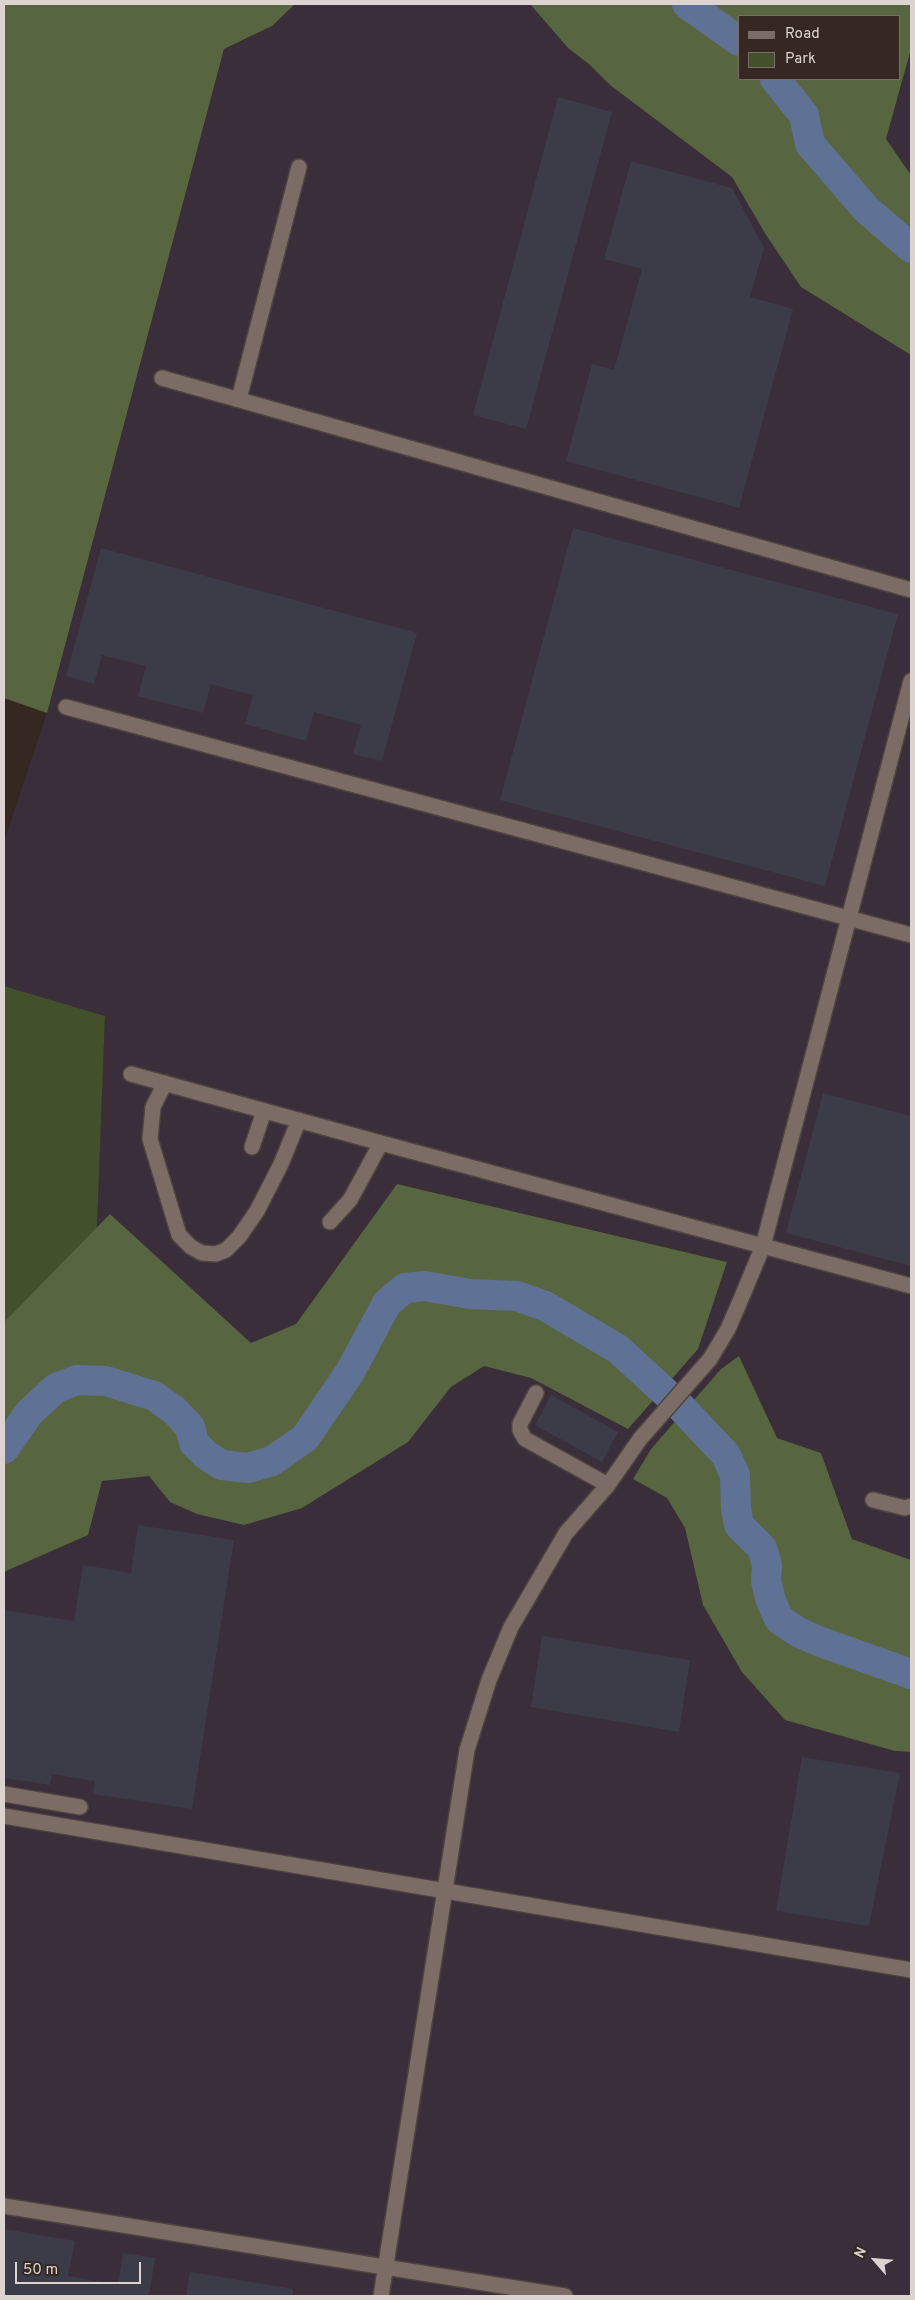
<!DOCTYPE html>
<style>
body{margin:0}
#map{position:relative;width:915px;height:2300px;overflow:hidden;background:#352823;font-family:Overpass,sans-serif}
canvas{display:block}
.frame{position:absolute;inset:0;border:5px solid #ddd4d1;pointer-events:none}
.legend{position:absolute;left:738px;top:15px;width:162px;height:65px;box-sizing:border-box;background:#352823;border:1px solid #786d69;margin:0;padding:6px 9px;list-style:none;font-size:15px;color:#ddd4d1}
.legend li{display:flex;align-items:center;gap:10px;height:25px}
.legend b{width:25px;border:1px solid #786d69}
.north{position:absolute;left:850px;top:2235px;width:50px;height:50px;-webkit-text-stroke:4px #352823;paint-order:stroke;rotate:297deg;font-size:14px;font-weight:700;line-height:20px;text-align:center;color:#ddd4d1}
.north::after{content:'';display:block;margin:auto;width:18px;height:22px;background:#ddd4d1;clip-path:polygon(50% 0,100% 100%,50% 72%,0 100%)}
.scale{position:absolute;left:15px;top:2262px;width:126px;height:22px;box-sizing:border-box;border:2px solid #ddd4d1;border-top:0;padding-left:6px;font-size:15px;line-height:18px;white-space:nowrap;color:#ddd4d1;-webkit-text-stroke:4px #352823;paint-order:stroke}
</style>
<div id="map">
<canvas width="915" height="2300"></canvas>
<div class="frame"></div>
<ul class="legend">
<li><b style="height:6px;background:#7c6c66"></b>Road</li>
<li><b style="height:14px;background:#42502c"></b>Park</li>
</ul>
<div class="north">N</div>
<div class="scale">50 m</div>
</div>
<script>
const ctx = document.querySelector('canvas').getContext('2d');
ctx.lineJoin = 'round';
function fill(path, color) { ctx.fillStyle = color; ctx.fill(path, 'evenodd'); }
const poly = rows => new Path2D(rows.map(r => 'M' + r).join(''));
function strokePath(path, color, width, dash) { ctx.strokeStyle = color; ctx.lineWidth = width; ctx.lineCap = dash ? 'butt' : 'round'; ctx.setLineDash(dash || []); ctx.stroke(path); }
const industrial = poly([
 [295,4,530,4,568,48,590,65,610,85,732,177,766,235,801,287,911,355,911,1560,852,1539,821,1453,777,1438,739,1356,721,1369,651,1449,633,1479,667,1498,685,1528,703,1605,895,1751,911,1752,911,2296,4,2296,4,1572,88,1535,101,1481,149,1476,170,1502,302,1508,408,1442,451,1387,484,1366,531,1378,628,1429,698,1348,727,1262,397,1184,296,1324,251,1343,110,1214,97,1228,105,1016,4,986,4,842,47,713,224,49,272,26],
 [911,49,911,175,886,139]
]);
const green = poly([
 [4,986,105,1016,97,1228,4,1322]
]);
const forest = poly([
 [4,4,295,4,272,26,224,49,47,713,4,698],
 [530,4,911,4,911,49,886,139,911,175,911,355,801,287,766,235,732,177,610,85,590,65,568,48],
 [739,16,899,16,899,79,739,79],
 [397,1184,727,1262,698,1349,628,1429,531,1378,484,1366,451,1387,408,1442,302,1508,244,1525,197,1514,170,1502,149,1476,102,1481,88,1535,4,1572,4,1322,110,1214,251,1343,296,1324],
 [739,1356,777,1438,821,1453,852,1539,911,1560,911,1752,895,1751,785,1720,742,1672,703,1605,685,1528,667,1498,633,1479,651,1449,721,1369]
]);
const river = poly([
 [687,4,739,41],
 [775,79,804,115,810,144,866,209,911,248],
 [4,1449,29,1413,56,1388,77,1380,106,1381,154,1396,174,1410,190,1427,194,1443,206,1455,222,1465,248,1468,272,1461,305,1438,350,1372,387,1303,405,1288,425,1286,470,1294,517,1296,545,1306,618,1349,679,1405,726,1455,735,1475,736,1508,739,1525,762,1548,767,1565,766,1581,771,1601,779,1619,798,1632,818,1641,911,1674]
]);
const building = poly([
 [558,97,612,112,526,429,473,415],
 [631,161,732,188,764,248,750,297,793,309,739,508,566,461,592,364,614,370,642,269,604,259],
 [573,528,898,614,825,886,500,800],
 [101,548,417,633,382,761,353,754,361,725,314,712,306,741,245,724,253,695,211,684,203,713,138,696,146,666,102,655,94,684,66,676],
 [823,1093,911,1116,911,1266,786,1233],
 [551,1395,618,1432,602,1462,535,1425],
 [138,1525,234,1540,192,1809,93,1794,95,1781,52,1774,50,1785,4,1778,4,1610,74,1621,83,1565,131,1573],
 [542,1636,690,1660,679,1732,531,1707],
 [802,1757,900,1773,869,1926,776,1911],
 [4,2229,75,2241,68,2276,118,2285,123,2253,155,2258,149,2296,4,2296],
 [190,2272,293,2289,293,2296,186,2296]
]);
const minor = poly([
 [162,378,911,590],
 [239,399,299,167],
 [66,707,911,935],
 [131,1074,381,1143,911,1286],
 [165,1083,153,1107,150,1139,179,1235,191,1247,202,1253,216,1254,226,1250,239,1237,257,1211,281,1164,299,1120],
 [252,1147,264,1111],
 [330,1222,350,1200,381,1143],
 [536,1393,520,1424,520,1430,525,1439,608,1485],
 [873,1500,905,1508,911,1506],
 [4,1794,80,1807],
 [4,1816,911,1970],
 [4,2206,565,2296],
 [381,2296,467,1750,489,1680,511,1627,566,1533,608,1485,640,1439,710,1359,728,1329,741,1299,763,1246,911,681]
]);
fill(industrial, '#3a2e3b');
fill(green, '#42502c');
fill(forest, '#576640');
strokePath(river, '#5f7295', 30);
fill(building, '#3c3b48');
strokePath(minor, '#4e433f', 18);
strokePath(minor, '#7c6c66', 15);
</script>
